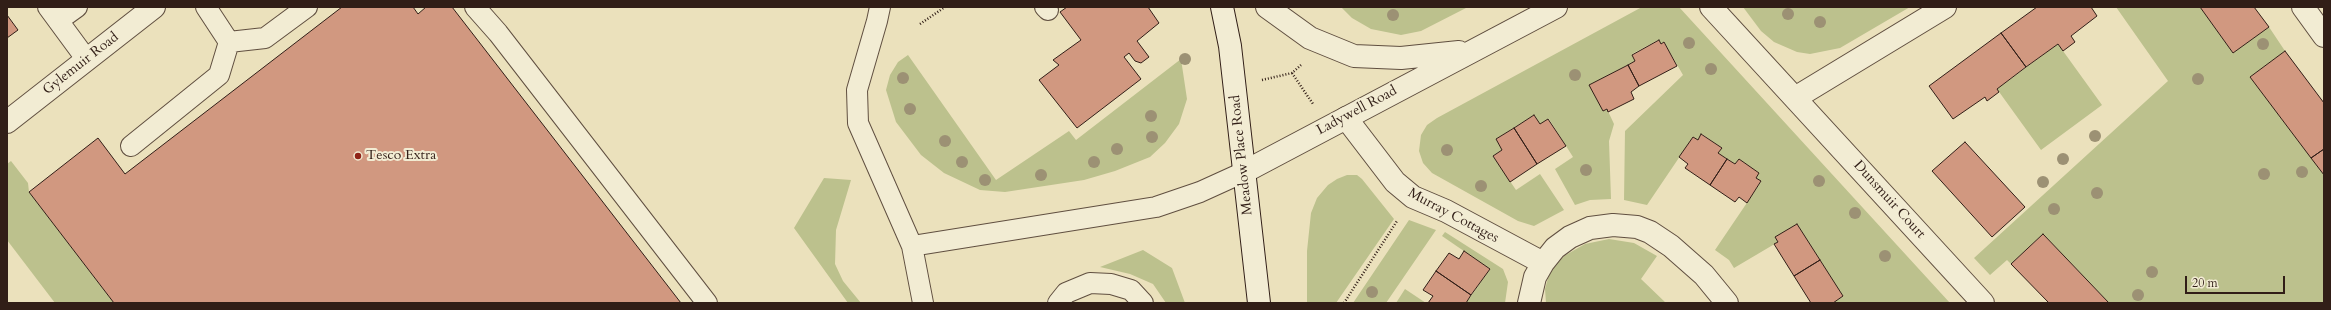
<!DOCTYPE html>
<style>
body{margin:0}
#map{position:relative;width:2331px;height:310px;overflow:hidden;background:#ebe1bc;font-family:Cardo,serif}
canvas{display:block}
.frame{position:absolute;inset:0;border:8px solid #311e17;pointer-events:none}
.scale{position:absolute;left:2185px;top:276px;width:100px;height:18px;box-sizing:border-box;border:2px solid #311e17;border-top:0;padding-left:5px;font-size:12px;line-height:14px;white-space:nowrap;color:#311e17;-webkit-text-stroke:3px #f2ecd3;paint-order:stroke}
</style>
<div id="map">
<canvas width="2331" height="310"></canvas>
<div class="frame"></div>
<div class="scale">20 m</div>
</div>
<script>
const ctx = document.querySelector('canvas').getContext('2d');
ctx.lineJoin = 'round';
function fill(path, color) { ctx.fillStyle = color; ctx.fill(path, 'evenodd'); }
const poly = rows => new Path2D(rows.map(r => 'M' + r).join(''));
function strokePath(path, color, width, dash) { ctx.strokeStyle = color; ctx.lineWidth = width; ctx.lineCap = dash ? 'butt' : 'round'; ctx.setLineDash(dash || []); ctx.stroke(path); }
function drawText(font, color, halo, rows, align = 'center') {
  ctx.font = font + ' Cardo,serif'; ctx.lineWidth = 4; ctx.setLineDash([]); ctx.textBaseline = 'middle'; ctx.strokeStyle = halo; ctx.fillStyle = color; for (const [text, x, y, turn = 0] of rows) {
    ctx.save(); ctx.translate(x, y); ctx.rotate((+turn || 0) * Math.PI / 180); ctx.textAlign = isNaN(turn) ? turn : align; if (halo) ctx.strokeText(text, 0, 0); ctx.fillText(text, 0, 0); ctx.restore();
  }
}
const green = poly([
 [1341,7,1465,7,1466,8,1421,31,1401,35,1371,29,1352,18],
 [1642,7,1679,7,1950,303,1833,303,1843,296,1797,224,1776,237,1778,242,1734,268,1729,260,1715,250,1761,182,1756,178,1759,173,1739,159,1735,164,1718,153,1722,148,1702,134,1698,140,1693,137,1647,205,1624,200,1625,131,1683,75,1664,42,1661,44,1658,40,1632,54,1635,61,1590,85,1603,111,1607,109,1614,124,1609,141,1611,199,1590,200,1575,205,1555,169,1573,157,1549,119,1540,124,1534,115,1496,139,1502,150,1493,156,1516,190,1540,174,1564,210,1534,226,1518,221,1432,173,1423,163,1419,151,1421,135,1427,125,1437,118],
 [1743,7,1910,7,1840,48,1810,54,1797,52,1774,42,1761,31],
 [2116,7,2200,7,2233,53,2269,27,2285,51,2250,77,2324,175,2324,303,2109,303,2043,234,2011,264,2007,260,1990,275,1974,258,2168,81],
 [2058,44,2102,105,2041,150,1997,89],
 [908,55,996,180,1069,131,1076,140,1181,59,1187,99,1179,124,1165,143,1150,157,1115,171,1084,180,1005,192,980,190,944,173,921,155,896,122,886,90,890,75,898,62],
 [11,161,28,183,29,192,114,303,55,303,7,240,7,164],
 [1347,175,1357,175,1362,179,1394,219,1336,303,1307,303,1307,251,1311,213,1317,198,1328,185,1337,179],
 [824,178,851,180,836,230,835,264,843,281,861,303,848,303,794,228],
 [1409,220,1436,230,1386,303,1353,303],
 [1445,232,1503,269,1508,282,1505,303,1466,303,1490,269,1442,236],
 [1609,239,1634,243,1657,256,1641,279,1666,303,1546,303,1545,289,1550,271,1564,256,1585,244],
 [1143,250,1172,268,1185,303,1166,303,1153,284,1130,274,1100,267],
 [1405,289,1426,303,1396,303]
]);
const building = poly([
 [342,7,413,7,418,14,426,7,452,7,681,303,114,303,29,192,98,138,125,174,342,7],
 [1067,7,1148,7,1159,23,1137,41,1149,57,1141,63,1135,61,1129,53,1124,57,1141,79,1077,128,1039,80,1059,65,1053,60,1081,40,1060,12,1067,7],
 [2037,7,2091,7,2097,16,2071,36,2075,42,2063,51,2058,44,2026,67,2001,33,2037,7],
 [2200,7,2254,7,2269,27,2233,53,2200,7],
 [7,15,18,30,7,38,7,15],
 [2001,33,2026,67,1997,89,1999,92,1987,101,1985,97,1953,119,1929,86,2001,33],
 [1659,40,1661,44,1664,42,1677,66,1639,86,1628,65,1635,61,1632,55,1659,40],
 [2285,51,2324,103,2324,149,2311,158,2250,77,2285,51],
 [1628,65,1639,86,1631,92,1634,99,1608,112,1607,109,1603,111,1589,85,1628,65],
 [1534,115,1540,124,1548,119,1566,146,1537,164,1514,128,1534,115],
 [1514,128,1537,164,1510,182,1493,156,1502,150,1496,139,1514,128],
 [1701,134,1722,148,1718,153,1727,159,1710,185,1685,168,1688,164,1679,157,1693,137,1698,140,1701,134],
 [1965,142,2025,207,1992,237,1932,171,1965,142],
 [2324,149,2324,175,2311,158,2324,149],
 [1727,159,1735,164,1739,159,1759,173,1756,178,1761,181,1747,203,1739,197,1735,202,1710,185,1727,159],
 [1797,224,1820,260,1794,276,1774,244,1778,242,1775,237,1797,224],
 [2043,234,2109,303,2049,303,2011,264,2043,234],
 [1464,251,1490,269,1471,295,1436,271,1449,253,1459,259,1464,251],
 [1820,260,1843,296,1833,303,1811,303,1794,276,1820,260],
 [1436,271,1471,295,1466,303,1428,303,1433,296,1423,290,1436,271]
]);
const path = poly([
 [920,24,945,7],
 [1292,73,1313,104],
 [1262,80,1292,73,1301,65],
 [1344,303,1397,221]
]);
const service = poly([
 [48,7,87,60],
 [206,7,229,42],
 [475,7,498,33,707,303],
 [880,7,877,21,857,90,858,123,912,246,923,303],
 [1045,7,1048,10],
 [59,20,77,7],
 [131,146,219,75,229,42,265,38,307,7],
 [912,246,1156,207,1200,192,1244,172],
 [1058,303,1066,293,1090,283,1111,284,1131,290,1143,303]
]);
const minor = poly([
 [1711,7,1983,303],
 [2303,7,2324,36],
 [1795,98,1945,7],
 [1346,118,1395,182,1413,197,1446,211,1543,263],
 [7,122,154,7],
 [1529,303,1535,277,1543,263,1555,248,1570,237,1590,228,1613,225,1637,227,1650,232,1671,246,1704,275,1727,303]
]);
const tertiary = poly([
 [1267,7,1310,38,1354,56,1401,58,1459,52],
 [1244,172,1556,7]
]);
const secondary = poly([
 [1222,7,1230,46,1259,303]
]);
const trees = [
 [1788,14],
 [1393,15],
 [1820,22],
 [1689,43],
 [2263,44],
 [1185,59],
 [1711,69],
 [1575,75],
 [903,78],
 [2198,79],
 [910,109],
 [1151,116],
 [2095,136],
 [1152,137],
 [945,141],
 [1117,149],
 [1447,150],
 [2063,159],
 [962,162],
 [1094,162],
 [1586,170],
 [2302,172],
 [2264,174],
 [1041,175],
 [985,180],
 [1819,181],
 [2043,182],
 [1481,186],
 [2097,193],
 [2054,209],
 [1855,213],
 [1885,256],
 [2152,272],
 [1372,292],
 [2138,295]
];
const markers = [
 [358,156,4,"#8f2418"]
];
const streetNames = [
 ["Gylemuir Road",81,64,-38],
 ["Ladywell Road",1357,111,-28],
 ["Meadow Place Road",1242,155,-96],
 ["Dunsmuir Court",1889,200,48],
 ["Murray Cottages",1453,216,28]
];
const poiNames = [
 ["Tesco Extra",366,156]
];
fill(green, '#bcc18d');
fill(building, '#d19880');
strokePath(building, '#311e17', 1);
strokePath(service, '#604f40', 22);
strokePath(minor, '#604f40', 24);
strokePath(tertiary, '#604f40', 24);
strokePath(secondary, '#311e17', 24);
strokePath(path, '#311e17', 2.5, [1, 2]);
strokePath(service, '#f2ecd3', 20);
strokePath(minor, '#f2ecd3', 22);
strokePath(tertiary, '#f2ecd3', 22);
strokePath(secondary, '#f2ecd3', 22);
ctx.fillStyle = '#9c9174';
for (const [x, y] of trees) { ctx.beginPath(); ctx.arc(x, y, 6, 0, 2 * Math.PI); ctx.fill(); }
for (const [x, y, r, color] of markers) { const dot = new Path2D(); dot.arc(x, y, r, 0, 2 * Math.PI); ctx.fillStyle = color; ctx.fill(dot); strokePath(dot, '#f2ecd3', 1.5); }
drawText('14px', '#311e17', '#f2ecd3', streetNames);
drawText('14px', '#311e17', '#f2ecd3', poiNames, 'left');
</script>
